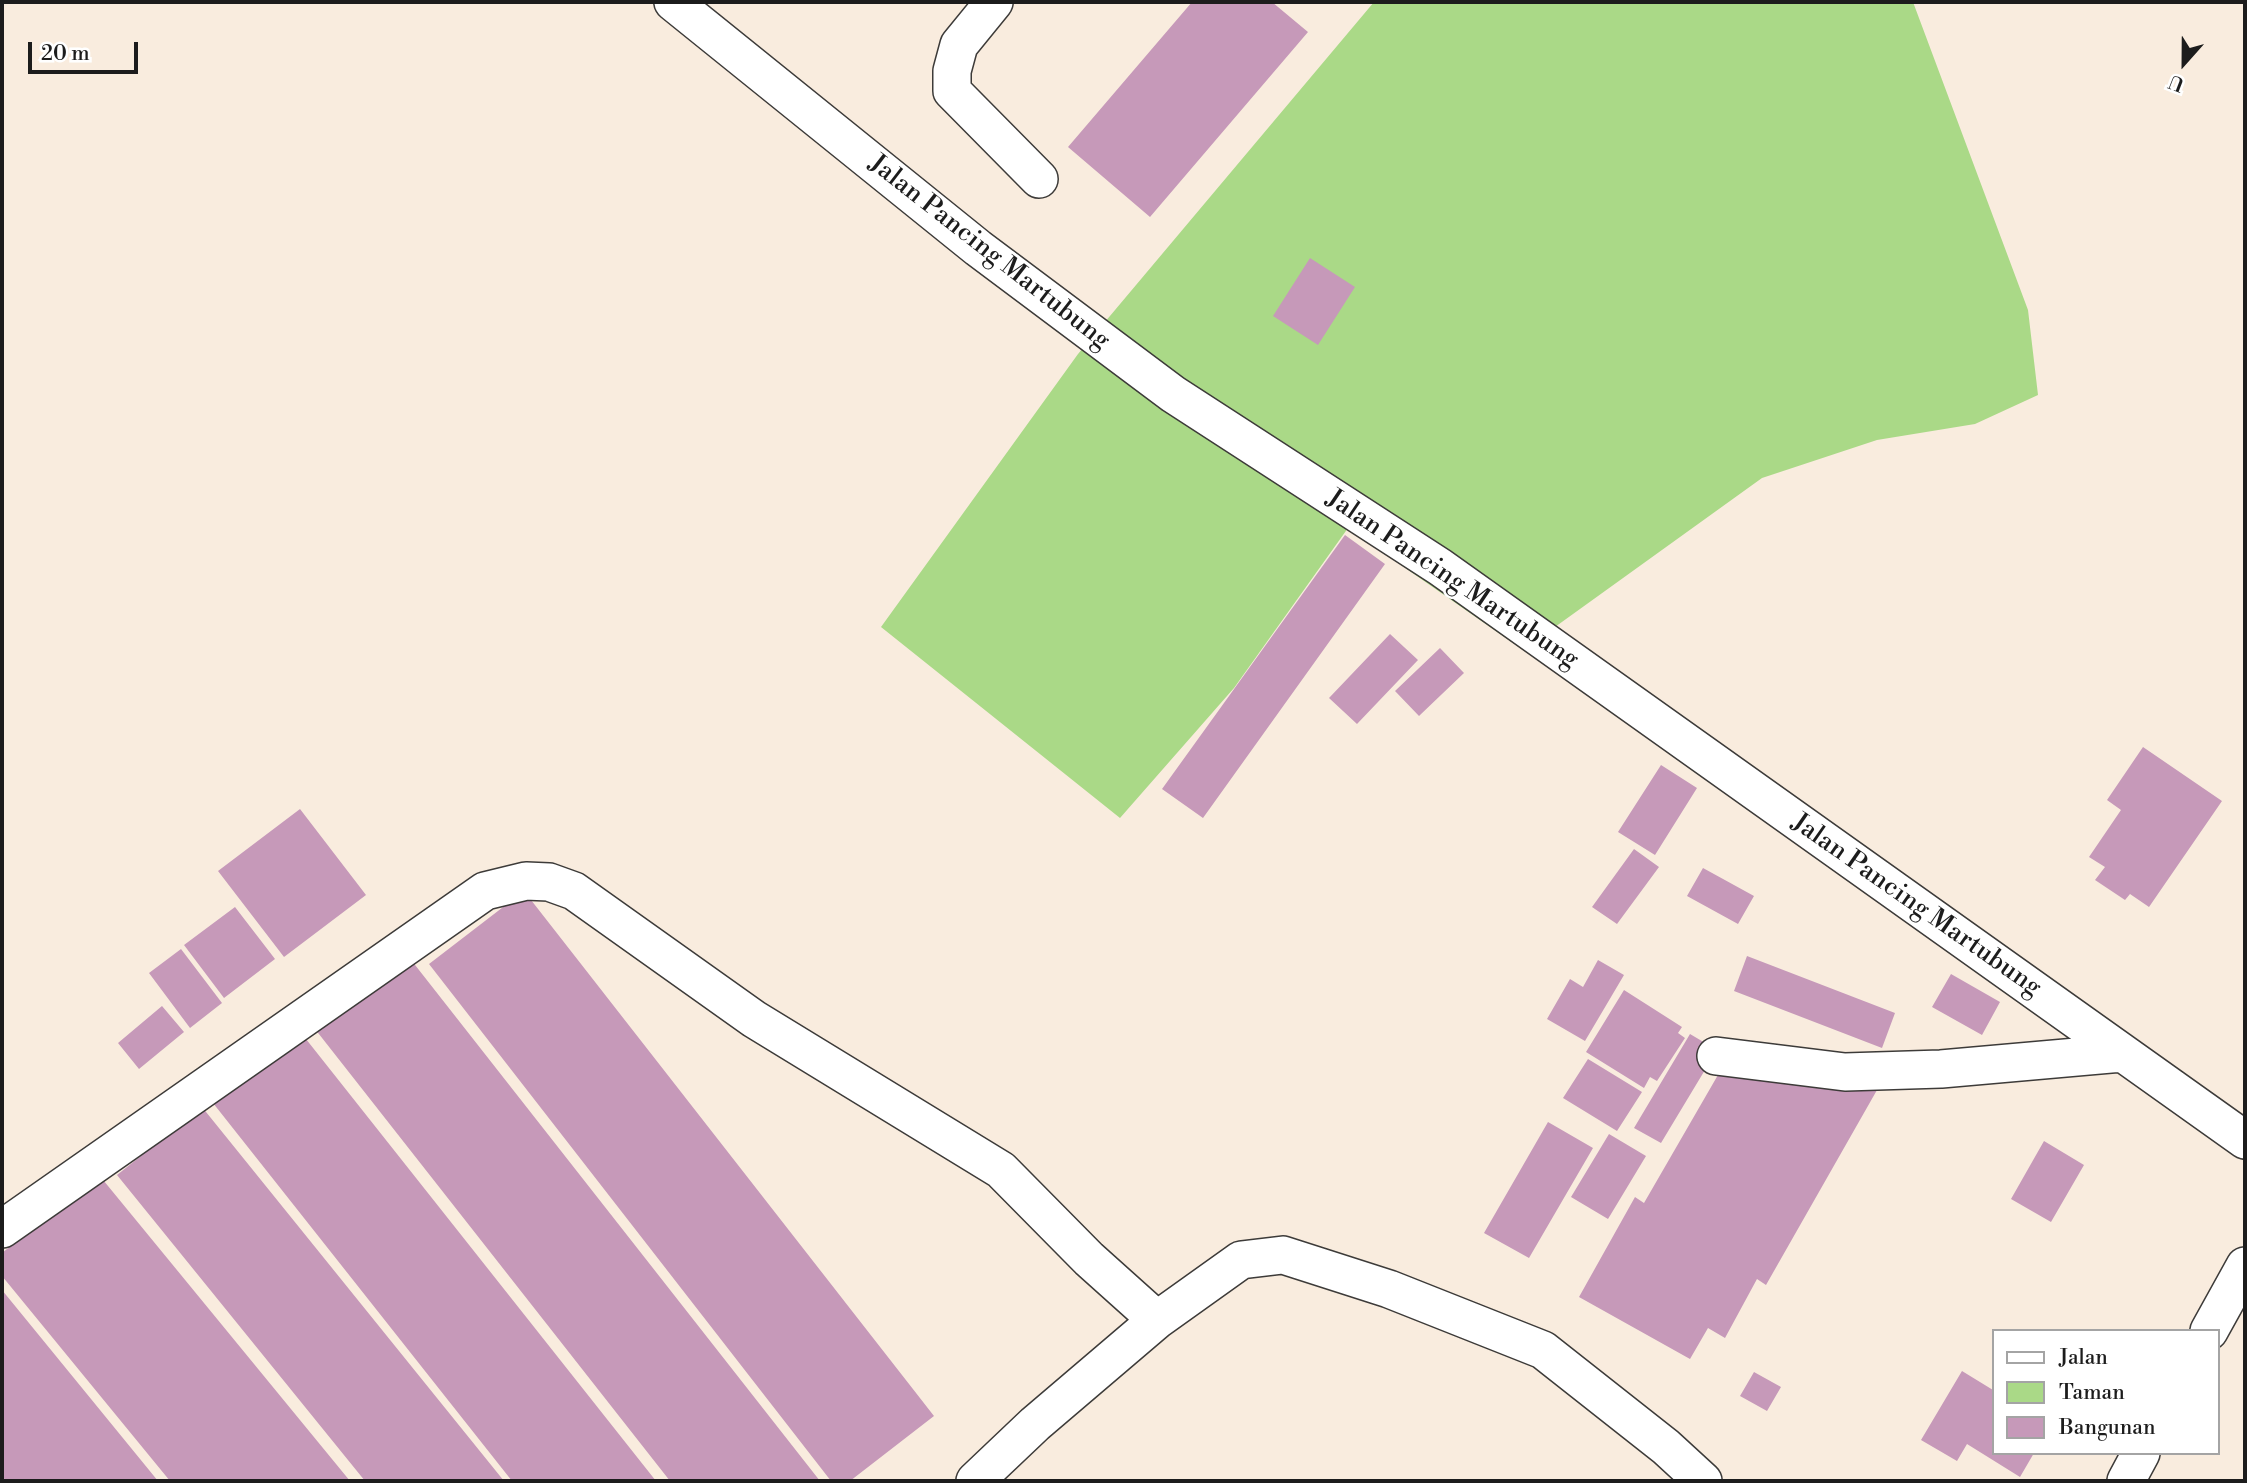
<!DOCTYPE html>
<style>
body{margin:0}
#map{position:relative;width:2247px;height:1483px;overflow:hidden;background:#f9ecde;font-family:"Libre Bodoni",serif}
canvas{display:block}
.frame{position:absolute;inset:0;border:4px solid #1c1c1c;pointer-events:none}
.legend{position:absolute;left:1992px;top:1329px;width:228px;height:126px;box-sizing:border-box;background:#fff;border:2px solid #a4a4a4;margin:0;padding:9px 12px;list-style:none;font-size:21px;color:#1c1c1c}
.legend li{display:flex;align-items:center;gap:14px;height:35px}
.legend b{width:35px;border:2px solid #a4a4a4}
.north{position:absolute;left:2149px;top:28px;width:70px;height:70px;-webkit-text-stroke:5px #fff;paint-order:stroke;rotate:201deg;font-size:19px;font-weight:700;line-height:28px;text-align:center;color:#1c1c1c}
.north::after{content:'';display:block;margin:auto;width:24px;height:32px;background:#1c1c1c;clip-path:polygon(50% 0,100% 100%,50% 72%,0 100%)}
.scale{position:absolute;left:28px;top:42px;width:110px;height:32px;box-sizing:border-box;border:4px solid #1c1c1c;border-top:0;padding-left:9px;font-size:21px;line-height:24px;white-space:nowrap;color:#1c1c1c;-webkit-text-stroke:5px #fff;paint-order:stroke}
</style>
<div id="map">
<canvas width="2247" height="1483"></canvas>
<div class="frame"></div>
<ul class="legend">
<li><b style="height:9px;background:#fff"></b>Jalan</li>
<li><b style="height:19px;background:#aad987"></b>Taman</li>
<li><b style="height:19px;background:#c699b9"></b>Bangunan</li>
</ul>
<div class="north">U</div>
<div class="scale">20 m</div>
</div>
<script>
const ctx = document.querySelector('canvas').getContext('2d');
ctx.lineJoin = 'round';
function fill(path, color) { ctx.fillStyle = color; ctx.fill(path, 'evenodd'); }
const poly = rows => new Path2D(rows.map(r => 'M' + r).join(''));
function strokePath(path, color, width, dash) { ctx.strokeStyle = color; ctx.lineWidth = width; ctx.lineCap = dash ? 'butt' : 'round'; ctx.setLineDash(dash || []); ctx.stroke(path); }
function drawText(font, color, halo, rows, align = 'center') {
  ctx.font = font + ' "Libre Bodoni",serif'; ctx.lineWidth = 5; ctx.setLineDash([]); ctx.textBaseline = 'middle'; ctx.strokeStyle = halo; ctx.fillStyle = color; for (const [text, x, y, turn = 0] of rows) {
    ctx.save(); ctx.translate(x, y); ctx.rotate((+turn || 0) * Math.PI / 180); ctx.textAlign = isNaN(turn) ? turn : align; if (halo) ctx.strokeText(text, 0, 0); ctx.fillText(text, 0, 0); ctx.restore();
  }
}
const green = poly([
 [1374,2,1913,2,2028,310,2038,395,1975,424,1877,440,1762,478,1523,650,1348,528,1234,688,1120,818,881,627,1078,354]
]);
const building = poly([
 [1192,2,1272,2,1308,32,1150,217,1068,147],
 [1310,258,1355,287,1318,345,1273,316],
 [1345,535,1385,564,1203,818,1162,789],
 [1390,634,1418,660,1357,724,1329,698],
 [1440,648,1464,673,1419,716,1395,691],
 [2143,747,2222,801,2149,907,2130,894,2125,900,2095,880,2105,867,2089,857,2121,810,2107,800],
 [1661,765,1697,788,1655,855,1618,832],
 [300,809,366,895,284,957,218,871],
 [1634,849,1659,867,1617,924,1592,907],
 [1703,868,1754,896,1738,924,1687,896],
 [524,891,934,1416,850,1481,831,1481,429,964],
 [235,907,275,959,224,998,184,945],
 [181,949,222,1003,190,1028,149,973],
 [408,956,820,1481,670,1481,315,1029],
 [1747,956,1895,1013,1882,1048,1734,991],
 [1598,960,1624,975,1585,1041,1547,1019,1570,979,1583,987],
 [1951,974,2000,1002,1982,1035,1932,1007],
 [1624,990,1682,1027,1678,1033,1685,1038,1657,1081,1650,1077,1644,1088,1586,1052],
 [162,1006,184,1032,139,1069,118,1043],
 [302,1034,656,1481,512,1481,213,1103],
 [1690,1034,1717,1050,1661,1143,1634,1128],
 [1588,1059,1642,1092,1617,1131,1563,1098],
 [1722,1068,1881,1083,1766,1285,1757,1279,1725,1338,1708,1328,1690,1359,1579,1297,1635,1197,1644,1203],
 [202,1107,504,1481,365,1481,117,1175],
 [1548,1122,1593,1148,1529,1258,1484,1233],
 [1609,1134,1646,1156,1608,1219,1571,1197],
 [2044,1141,2084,1165,2051,1222,2011,1199],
 [99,1175,350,1481,170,1481,2,1276,2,1253],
 [2,1290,158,1481,6,1481,2,1476],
 [1962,1371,1993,1390,1993,1453,2034,1453,2020,1477,1967,1444,1957,1461,1921,1440],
 [1754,1372,1781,1387,1767,1411,1740,1396]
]);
const minor = poly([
 [673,2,978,248,1173,394,1440,567,2245,1140],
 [994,2,959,45,952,71,952,91,1039,179],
 [1716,1056,1845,1072,1941,1069,2122,1053],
 [2,1229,485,891,526,881,549,882,574,891,754,1019,1001,1170,1089,1259,1157,1320,1241,1260,1283,1255,1389,1289,1543,1350,1666,1447,1703,1481],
 [2209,1331,2245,1266],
 [975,1481,1035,1424,1157,1320],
 [2126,1481,2141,1453]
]);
const streetNames = [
 ["Jalan Pancing Martubung",989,253,38],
 ["Jalan Pancing Martubung",1452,580,34],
 ["Jalan Pancing Martubung",1916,906,35]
];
fill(green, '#aad987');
fill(building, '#c699b9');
strokePath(minor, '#3d3b39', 40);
strokePath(minor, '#fff', 37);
drawText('26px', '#1c1c1c', '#fff', streetNames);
</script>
